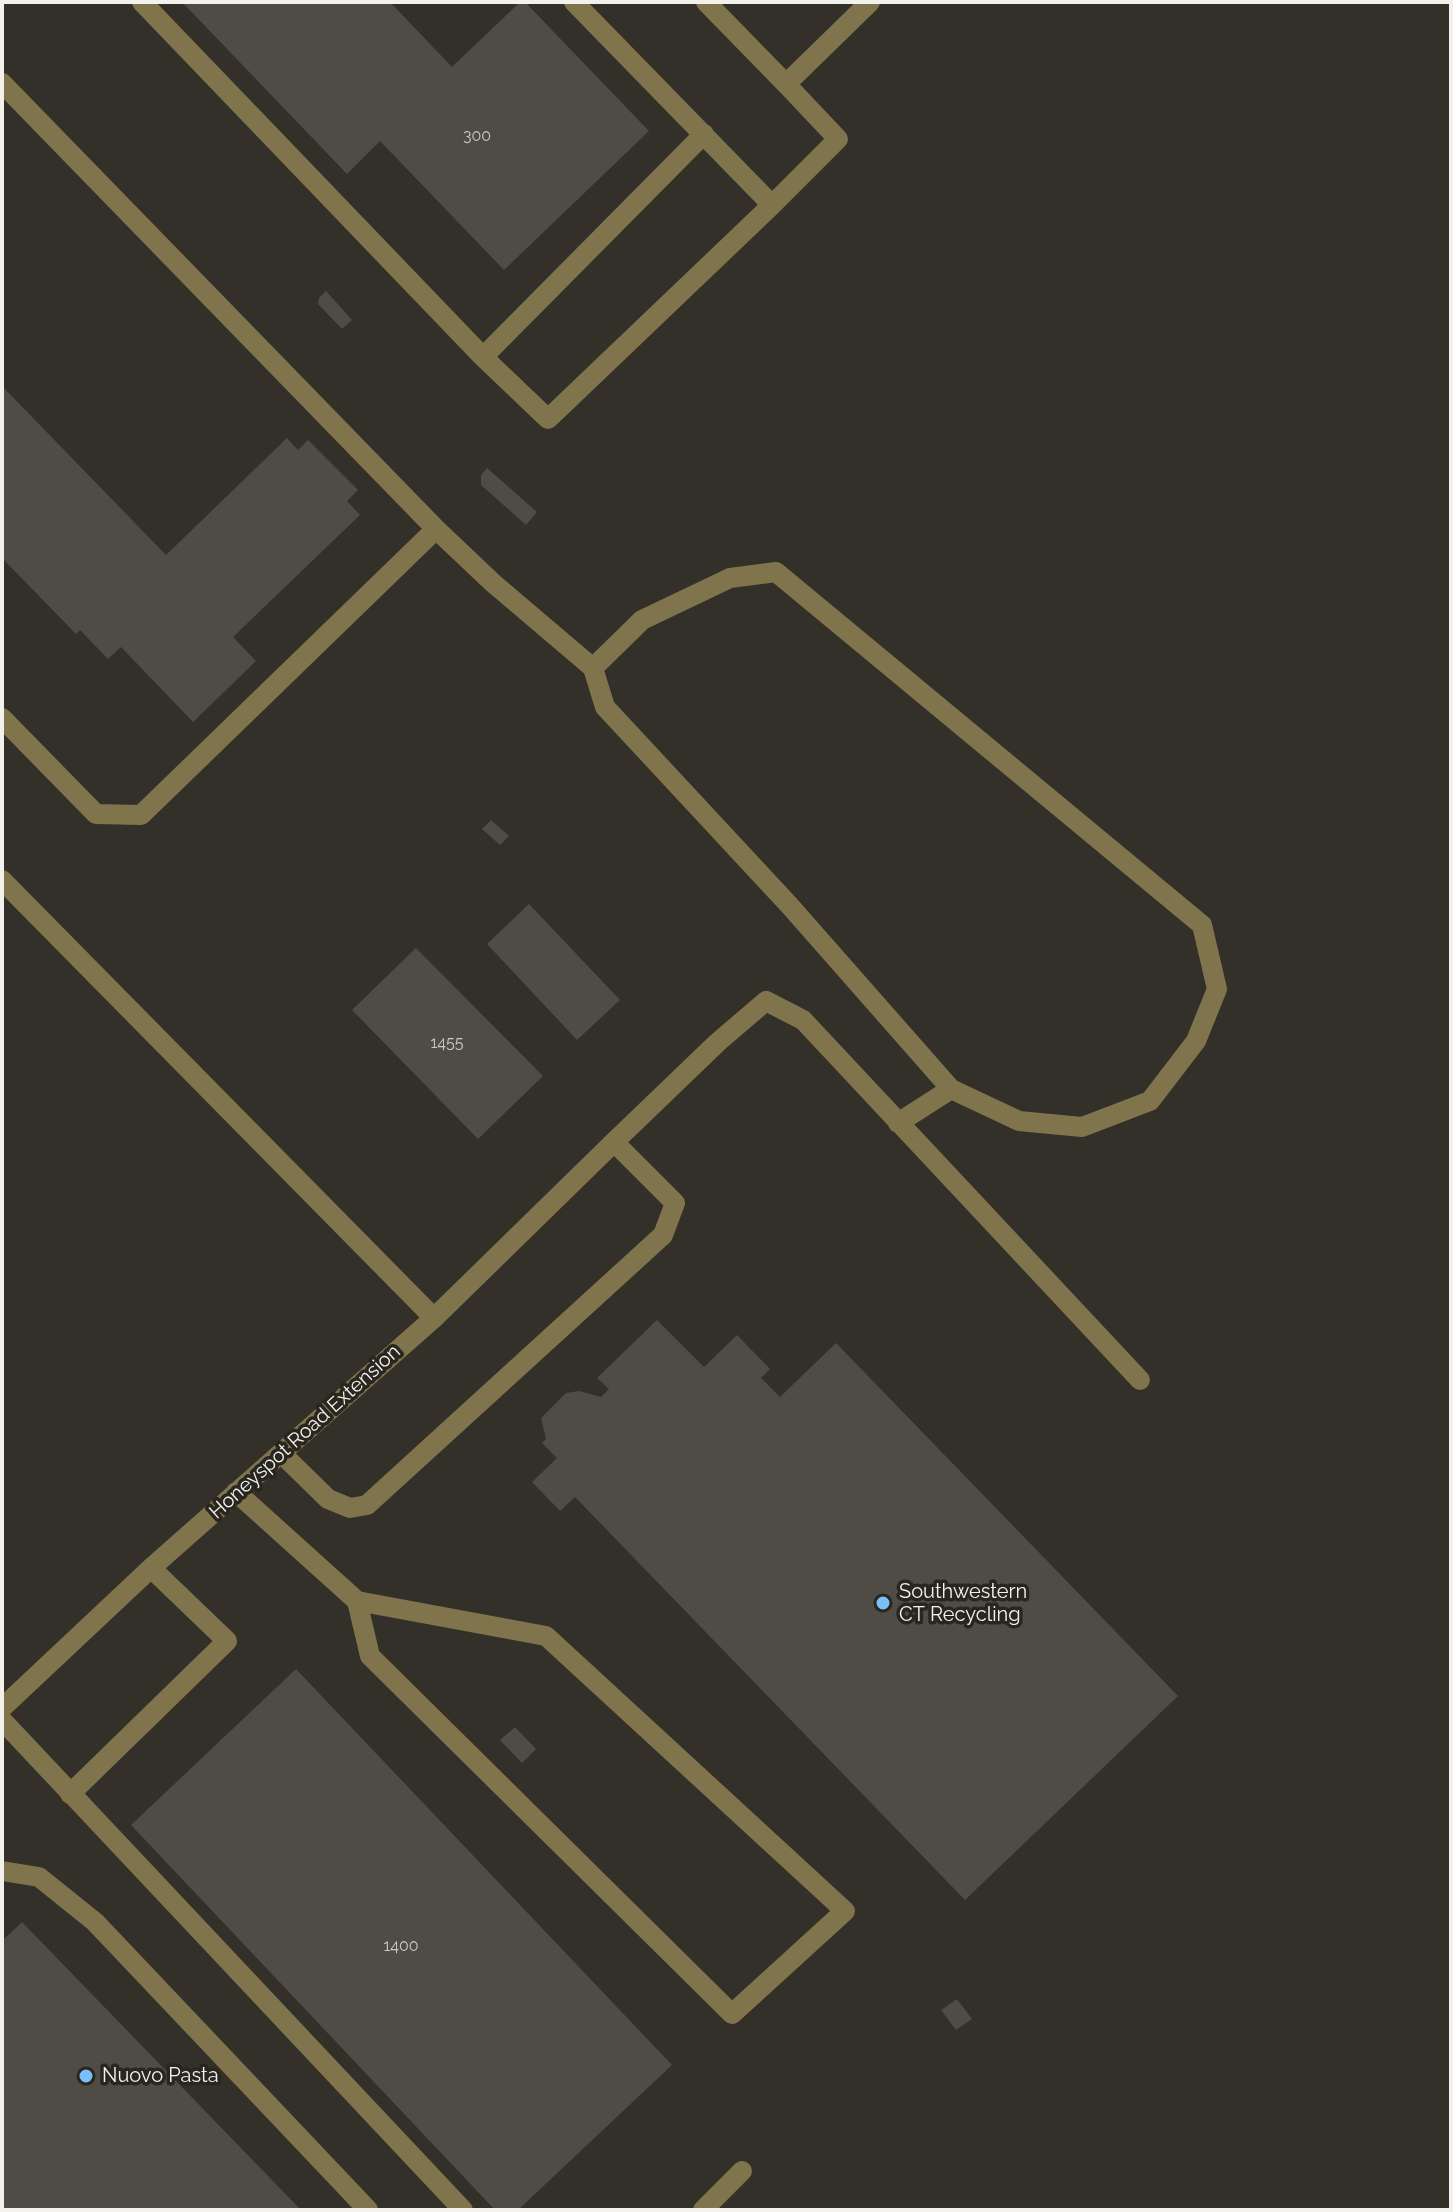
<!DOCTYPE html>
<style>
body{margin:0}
#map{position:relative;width:1453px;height:2212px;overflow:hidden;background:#323029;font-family:Raleway,sans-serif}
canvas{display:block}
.frame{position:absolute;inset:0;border:4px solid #f2f1ec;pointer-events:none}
</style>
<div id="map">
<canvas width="1453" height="2212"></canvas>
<div class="frame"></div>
</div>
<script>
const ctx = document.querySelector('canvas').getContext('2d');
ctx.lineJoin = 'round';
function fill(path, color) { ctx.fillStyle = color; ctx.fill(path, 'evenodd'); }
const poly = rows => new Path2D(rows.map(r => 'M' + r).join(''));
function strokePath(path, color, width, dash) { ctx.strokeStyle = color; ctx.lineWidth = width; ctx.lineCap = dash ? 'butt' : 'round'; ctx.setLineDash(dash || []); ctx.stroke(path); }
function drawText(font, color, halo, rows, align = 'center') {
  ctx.font = font + ' Raleway,sans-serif'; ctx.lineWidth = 7; ctx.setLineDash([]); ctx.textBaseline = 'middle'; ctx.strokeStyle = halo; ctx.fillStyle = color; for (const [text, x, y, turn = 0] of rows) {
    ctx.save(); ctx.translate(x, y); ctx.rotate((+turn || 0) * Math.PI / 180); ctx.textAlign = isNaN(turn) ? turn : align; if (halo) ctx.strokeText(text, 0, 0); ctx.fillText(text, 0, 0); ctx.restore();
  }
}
const building = poly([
 [182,2,390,2,452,67,520,2,525,2,649,131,504,270,380,141,347,174],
 [326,291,352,320,342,329,318,304,319,298],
 [2,386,166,555,287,438,298,450,308,440,358,490,347,501,360,515,233,637,256,661,193,722,121,647,108,659,80,630,76,634,2,558],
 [487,468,537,512,526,525,481,485,481,475],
 [491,820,509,836,500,845,482,829],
 [529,904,620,1000,577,1040,487,944],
 [416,948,543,1076,478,1139,352,1010],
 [657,1320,704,1367,737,1335,770,1369,761,1378,780,1397,836,1343,1178,1696,965,1900,575,1497,560,1511,532,1482,557,1458,542,1443,546,1439,541,1418,566,1393,579,1391,601,1397,609,1389,597,1378],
 [296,1669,672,2065,518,2210,495,2210,131,1825],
 [515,1727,536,1749,522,1763,500,1740],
 [22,1922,301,2210,2,2210,2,1941],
 [957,1999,972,2019,956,2030,941,2010]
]);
const minor = poly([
 [142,2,483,357,548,419,772,205,574,2],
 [706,2,786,84,870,2],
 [2,83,436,529,493,583,593,668,642,620,730,578,776,572,1202,925,1217,989,1196,1041,1150,1101,1082,1127,1019,1121,951,1089,898,1123],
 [772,205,838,139,786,84],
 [483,357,704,134],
 [593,668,605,707,790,906,951,1089],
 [2,718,96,814,141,815,436,529],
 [2,880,434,1318],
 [281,1453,328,1499,350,1508,367,1505,663,1235,675,1203,614,1142],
 [236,1492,357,1601,546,1636,845,1911,732,2014,370,1656,357,1601],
 [2,1708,151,1568,434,1318,614,1142,718,1042,766,1001,803,1020,1140,1380],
 [2,1720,463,2210],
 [70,1794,227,1641,151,1568],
 [2,1871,39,1877,95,1922,368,2210],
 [703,2210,742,2171]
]);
const markers = [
 [883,1603,8,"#79bff8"],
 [86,2076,8,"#79bff8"]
];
const numberNames = [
 ["300",477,136],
 ["1455",447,1043],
 ["1400",401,1946]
];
const streetNames = [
 ["Honeyspot Road Extension",305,1432,-42]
];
const poiNames = [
 ["Southwestern",899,1592],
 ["CT Recycling",899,1615],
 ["Nuovo Pasta",102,2076]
];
fill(building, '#4f4c45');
strokePath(minor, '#7f744c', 20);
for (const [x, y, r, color] of markers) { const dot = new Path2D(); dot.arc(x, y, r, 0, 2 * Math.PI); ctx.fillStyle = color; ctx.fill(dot); strokePath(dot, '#28261f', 3); }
drawText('16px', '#c9c8c2', null, numberNames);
drawText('20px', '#f2f1ec', '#28261f', streetNames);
drawText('20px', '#f2f1ec', '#28261f', poiNames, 'left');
</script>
